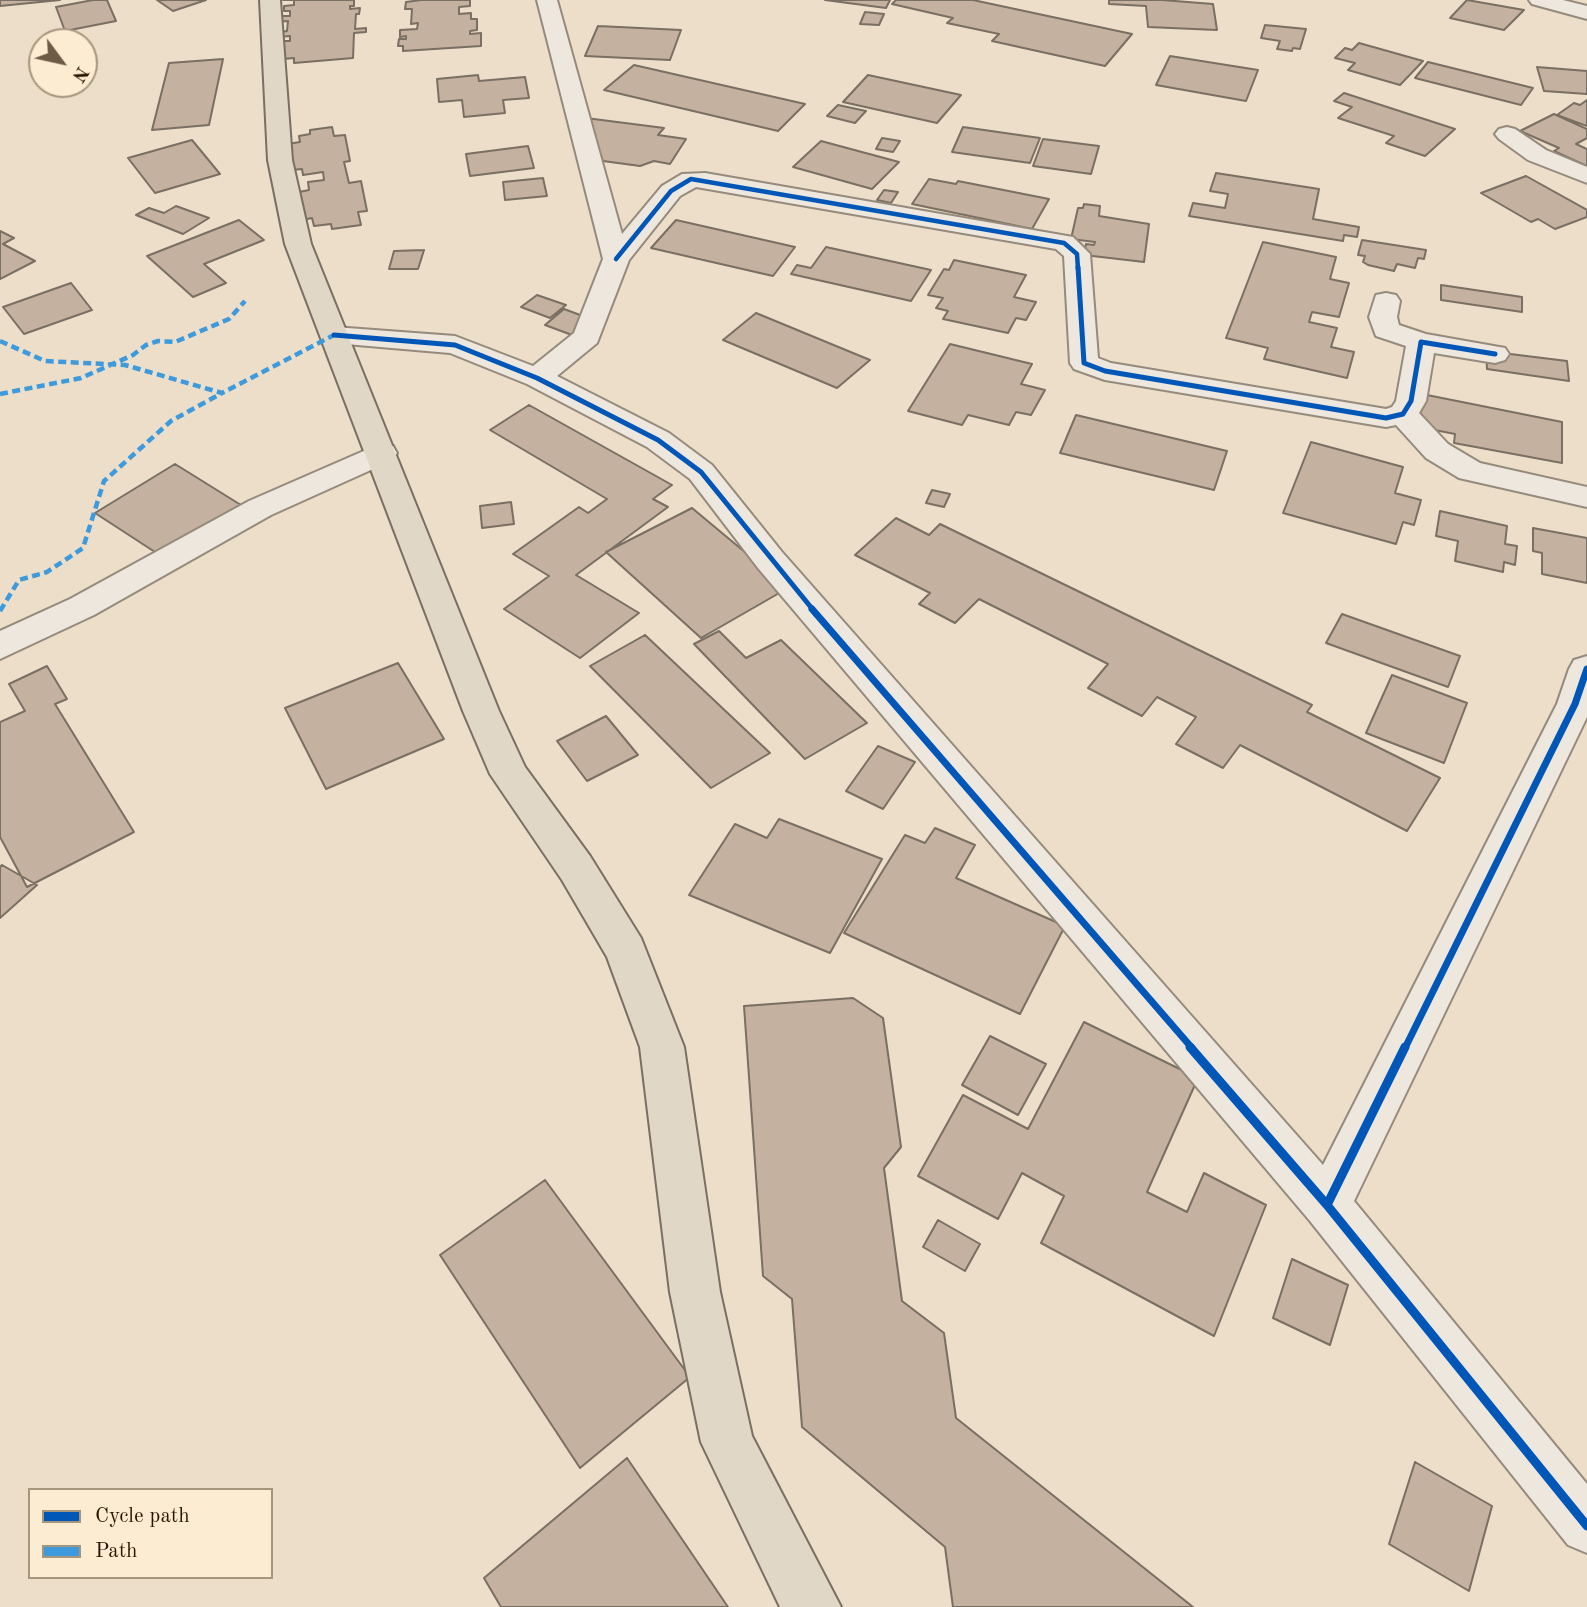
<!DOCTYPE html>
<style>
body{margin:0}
#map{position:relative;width:1587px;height:1607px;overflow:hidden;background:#ecdec9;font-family:"Old Standard TT",serif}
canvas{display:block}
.legend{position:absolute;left:28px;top:1488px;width:245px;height:91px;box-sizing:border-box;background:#fcecd2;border:2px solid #a7967e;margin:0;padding:9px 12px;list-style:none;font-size:21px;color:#281400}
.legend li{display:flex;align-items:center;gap:14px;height:35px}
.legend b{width:35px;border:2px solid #a7967e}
.north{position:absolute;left:28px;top:28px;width:70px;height:70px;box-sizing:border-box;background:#fcecd2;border:2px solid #a7967e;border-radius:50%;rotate:123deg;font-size:19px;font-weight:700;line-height:28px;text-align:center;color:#281400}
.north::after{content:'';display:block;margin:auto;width:24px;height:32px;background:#6d5b46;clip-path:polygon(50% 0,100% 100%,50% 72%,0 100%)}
</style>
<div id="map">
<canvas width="1587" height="1607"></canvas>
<ul class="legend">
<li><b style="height:9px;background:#0057b8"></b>Cycle path</li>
<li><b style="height:9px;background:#3d9adc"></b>Path</li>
</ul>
<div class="north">N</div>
</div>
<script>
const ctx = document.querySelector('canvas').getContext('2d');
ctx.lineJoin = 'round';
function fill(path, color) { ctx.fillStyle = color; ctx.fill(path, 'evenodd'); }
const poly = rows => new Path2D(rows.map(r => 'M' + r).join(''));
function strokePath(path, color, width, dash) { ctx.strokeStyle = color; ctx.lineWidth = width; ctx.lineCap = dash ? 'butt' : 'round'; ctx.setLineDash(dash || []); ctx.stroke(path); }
const building = poly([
 [0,0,60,0,0,6,0,0],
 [93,0,107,0,116,21,65,31,56,7,93,0],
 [157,0,206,0,173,11,157,0],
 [283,0,354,0,354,6,350,6,350,9,360,8,359,14,356,14,355,29,366,28,366,32,354,33,353,58,294,63,294,58,283,59,282,41,290,41,290,36,279,37,280,32,287,31,288,21,277,22,278,16,290,16,290,11,284,11,284,6,294,5,294,0,283,0],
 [421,0,470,0,470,6,459,7,459,14,471,13,471,19,477,19,477,30,470,31,470,34,481,33,481,46,403,51,403,46,398,46,399,39,406,39,406,36,400,37,400,30,417,29,418,23,411,24,412,9,405,9,406,2,421,0],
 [825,0,890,0,886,8,825,0],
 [896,0,973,0,1132,34,1105,66,992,41,999,34,947,23,953,18,892,4,896,0],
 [1109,0,1162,0,1213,4,1217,30,1148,27,1146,6,1109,4,1109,0],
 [1467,0,1524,10,1504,30,1450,18,1467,0],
 [865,12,884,14,879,25,860,24,865,12],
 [1265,25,1306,29,1300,49,1293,48,1292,51,1277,49,1280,41,1261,38,1265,25],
 [598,26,681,30,670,60,585,56,598,26],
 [1359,43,1423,61,1400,85,1348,70,1355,63,1335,58,1345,48,1352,50,1359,43],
 [1170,56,1258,70,1246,101,1156,85,1170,56],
 [223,59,209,125,152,130,169,63,223,59],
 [1428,62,1533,88,1521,105,1415,78,1428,62],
 [634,65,805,104,778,131,604,90,634,65],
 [1537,67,1587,71,1587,94,1544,91,1537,67],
 [478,75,479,81,525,77,529,98,503,100,505,113,464,117,462,100,439,102,437,79,478,75],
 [868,75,961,95,937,123,843,102,868,75],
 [1344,93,1455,129,1425,156,1386,143,1394,136,1338,118,1352,107,1334,101,1344,93],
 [1587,100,1587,126,1557,115,1574,103,1580,105,1587,100],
 [838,105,866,111,855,123,827,116,838,105],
 [1554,114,1587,129,1587,138,1576,144,1587,149,1587,166,1554,151,1559,148,1520,131,1554,114],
 [586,118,664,128,658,135,686,139,670,164,654,161,640,166,603,161,586,118],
 [332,127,334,136,345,135,350,161,344,162,349,183,361,181,367,211,358,212,361,225,332,229,331,224,314,226,312,218,303,220,299,192,309,190,308,182,324,180,323,172,303,175,302,169,291,170,287,144,300,142,299,136,310,134,310,130,332,127],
 [963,127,1040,138,1030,163,952,152,963,127],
 [882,138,900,141,893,152,876,149,882,138],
 [1043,139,1099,146,1091,174,1033,166,1043,139],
 [192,140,220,174,155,193,128,158,192,140],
 [821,141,899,162,872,189,793,167,821,141],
 [528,146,534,168,470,176,466,154,528,146],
 [1216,173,1319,189,1313,219,1359,227,1357,237,1344,235,1343,241,1189,216,1193,203,1225,208,1228,194,1210,191,1216,173],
 [1526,176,1587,210,1587,217,1555,229,1538,219,1531,222,1481,193,1526,176],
 [543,178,547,196,505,200,503,182,543,178],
 [929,179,956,184,958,181,1049,199,1032,229,912,204,929,179],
 [884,190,898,192,891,203,877,200,884,190],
 [1084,204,1100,206,1099,216,1149,224,1144,262,1084,255,1086,244,1094,245,1095,242,1071,239,1078,208,1083,208,1084,204],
 [176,206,209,218,183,234,136,215,149,208,164,213,176,206],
 [239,220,264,240,204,264,226,283,193,297,147,256,239,220],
 [676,220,795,247,773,276,651,248,676,220],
 [0,231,14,238,3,244,35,261,0,279,0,231],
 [1362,240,1426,250,1424,259,1418,258,1415,268,1397,264,1394,271,1368,265,1363,262,1365,256,1358,255,1362,240],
 [1263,242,1336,257,1330,279,1349,283,1339,317,1312,312,1309,322,1337,328,1331,347,1354,352,1347,378,1264,359,1268,348,1226,338,1263,242],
 [826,247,931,270,911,301,791,274,797,265,811,268,826,247],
 [424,250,418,269,389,269,394,251,424,250],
 [954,260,1026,275,1014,297,1036,302,1026,320,1016,318,1008,333,943,319,948,311,936,308,943,298,928,295,944,269,949,270,954,260],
 [71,283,92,310,24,334,3,307,71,283],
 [1441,285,1522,297,1522,312,1441,300,1441,285],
 [537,295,566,305,550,318,521,307,537,295],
 [564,309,599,322,580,338,545,325,564,309],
 [756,313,870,360,837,388,723,340,756,313],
 [950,344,1032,364,1021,384,1045,390,1031,415,1016,412,1009,425,968,415,962,425,908,411,950,344],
 [1486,351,1567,361,1569,381,1487,369,1486,351],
 [1412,392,1562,422,1562,463,1454,443,1455,434,1409,425,1412,392],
 [529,405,672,485,653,499,668,507,576,575,639,613,580,658,504,609,549,576,513,554,579,507,588,513,607,499,490,430,529,405],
 [1076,415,1227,451,1214,490,1060,453,1076,415],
 [1311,442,1403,467,1395,493,1421,500,1414,525,1403,522,1396,544,1283,513,1311,442],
 [175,464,257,515,178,567,95,513,175,464],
 [932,490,950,494,944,507,926,503,932,490],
 [511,502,514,524,482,528,480,506,511,502],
 [692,508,788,588,701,638,606,552,692,508],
 [1440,511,1507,526,1505,544,1517,546,1515,565,1504,562,1503,572,1455,561,1458,541,1436,536,1440,511],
 [896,518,929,535,940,524,1312,705,1307,712,1440,778,1407,831,1240,745,1223,768,1176,744,1196,717,1157,697,1142,716,1088,688,1108,664,979,599,955,623,919,604,930,593,855,555,896,518],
 [1533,528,1587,538,1587,583,1542,574,1542,553,1533,551,1533,528],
 [1342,614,1460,656,1448,687,1326,643,1342,614],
 [719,631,746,658,781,640,867,723,805,759,694,644,719,631],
 [645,635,770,753,711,788,590,666,645,635],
 [398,663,444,739,326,789,285,708,398,663],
 [47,666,67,699,55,704,134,832,27,887,0,837,0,722,25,711,9,684,47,666],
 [1392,675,1467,703,1444,763,1366,733,1392,675],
 [606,716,638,755,587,781,557,741,606,716],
 [878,746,915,762,883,809,846,791,878,746],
 [779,819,882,859,830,953,689,895,735,824,767,838,779,819],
 [935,828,975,845,956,878,1065,926,1020,1014,844,933,905,835,925,843,935,828],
 [2,865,37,885,0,918,0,867,2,865],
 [853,998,883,1018,901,1147,884,1168,902,1301,944,1333,956,1418,1193,1607,953,1607,945,1547,802,1427,792,1299,763,1276,744,1006,853,998],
 [1084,1022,1198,1078,1147,1192,1187,1212,1204,1173,1266,1205,1214,1336,1041,1243,1064,1196,1022,1173,998,1219,918,1176,963,1095,1028,1129,1084,1022],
 [990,1036,1046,1064,1018,1115,962,1085,990,1036],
 [545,1180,690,1377,580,1468,440,1255,545,1180],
 [938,1220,980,1244,965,1271,923,1247,938,1220],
 [1292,1259,1348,1285,1330,1345,1273,1318,1292,1259],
 [627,1458,728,1607,501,1607,484,1578,627,1458],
 [1415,1462,1492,1506,1469,1591,1389,1544,1415,1462]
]);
const minor = poly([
 [537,0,557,0,622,234,662,186,682,174,705,173,1073,237,1090,254,1098,358,1111,363,1386,409,1392,407,1396,401,1406,346,1376,336,1369,317,1376,295,1386,293,1396,295,1400,301,1397,317,1399,325,1426,334,1505,348,1509,354,1505,360,1495,363,1434,353,1426,401,1419,413,1448,444,1480,463,1587,487,1587,507,1459,478,1426,458,1396,425,1386,427,1105,380,1074,369,1070,363,1064,256,1056,249,696,187,680,196,629,260,597,343,557,376,669,433,712,465,782,552,1323,1165,1557,704,1569,669,1574,660,1587,656,1587,717,1354,1201,1587,1484,1587,1553,1568,1545,1310,1221,758,568,690,479,647,447,527,384,450,353,334,343,324,341,320,335,324,329,334,327,455,336,533,366,574,333,603,259,537,0],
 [1529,0,1563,0,1587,6,1587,19,1532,4,1529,0],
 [1507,127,1515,129,1546,150,1587,167,1587,183,1528,160,1499,139,1495,134,1499,129,1507,127],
 [382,443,393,446,397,453,393,460,271,515,94,615,0,659,0,631,70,599,249,501,382,443]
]);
const major = poly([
 [260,0,280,0,292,160,311,244,499,711,525,767,590,856,641,938,684,1047,720,1292,752,1436,841,1607,780,1607,701,1442,670,1292,640,1047,607,957,562,880,490,774,463,711,285,244,268,160,260,0]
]);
const quiet = poly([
 [0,341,45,361,125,365,222,393,334,335],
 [0,394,81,378,133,355,146,345,158,341,175,342,229,319,245,301],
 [0,611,19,580,47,572,83,548,104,481,171,421,222,393]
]);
const cyclewayFar3 = poly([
 [616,259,671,191,691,179,1064,243,1077,254,1078,269]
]);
const cyclewayFar2 = poly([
 [1078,267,1084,363,1105,371,1386,418,1403,414,1411,401,1421,342,1495,354],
 [334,335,455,345,537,378,658,440,701,472,814,611]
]);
const cyclewayFar1 = poly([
 [812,609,1192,1048],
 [1405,1048,1575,704,1587,669]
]);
const cycleway = poly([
 [1190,1047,1327,1205],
 [1405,1047,1327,1205,1587,1526]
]);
fill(building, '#c5b19f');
strokePath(building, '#796f62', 2);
strokePath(minor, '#958a7c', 4);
strokePath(major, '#796f62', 4);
fill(minor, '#eee7dd');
fill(major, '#e1d7c7');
strokePath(quiet, '#3d9adc', 4.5, [8, 4.5]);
strokePath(cyclewayFar3, '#0057b8', 4.5);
strokePath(cyclewayFar2, '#0057b8', 5);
strokePath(cyclewayFar1, '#0057b8', 7);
strokePath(cycleway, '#0057b8', 9);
</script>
